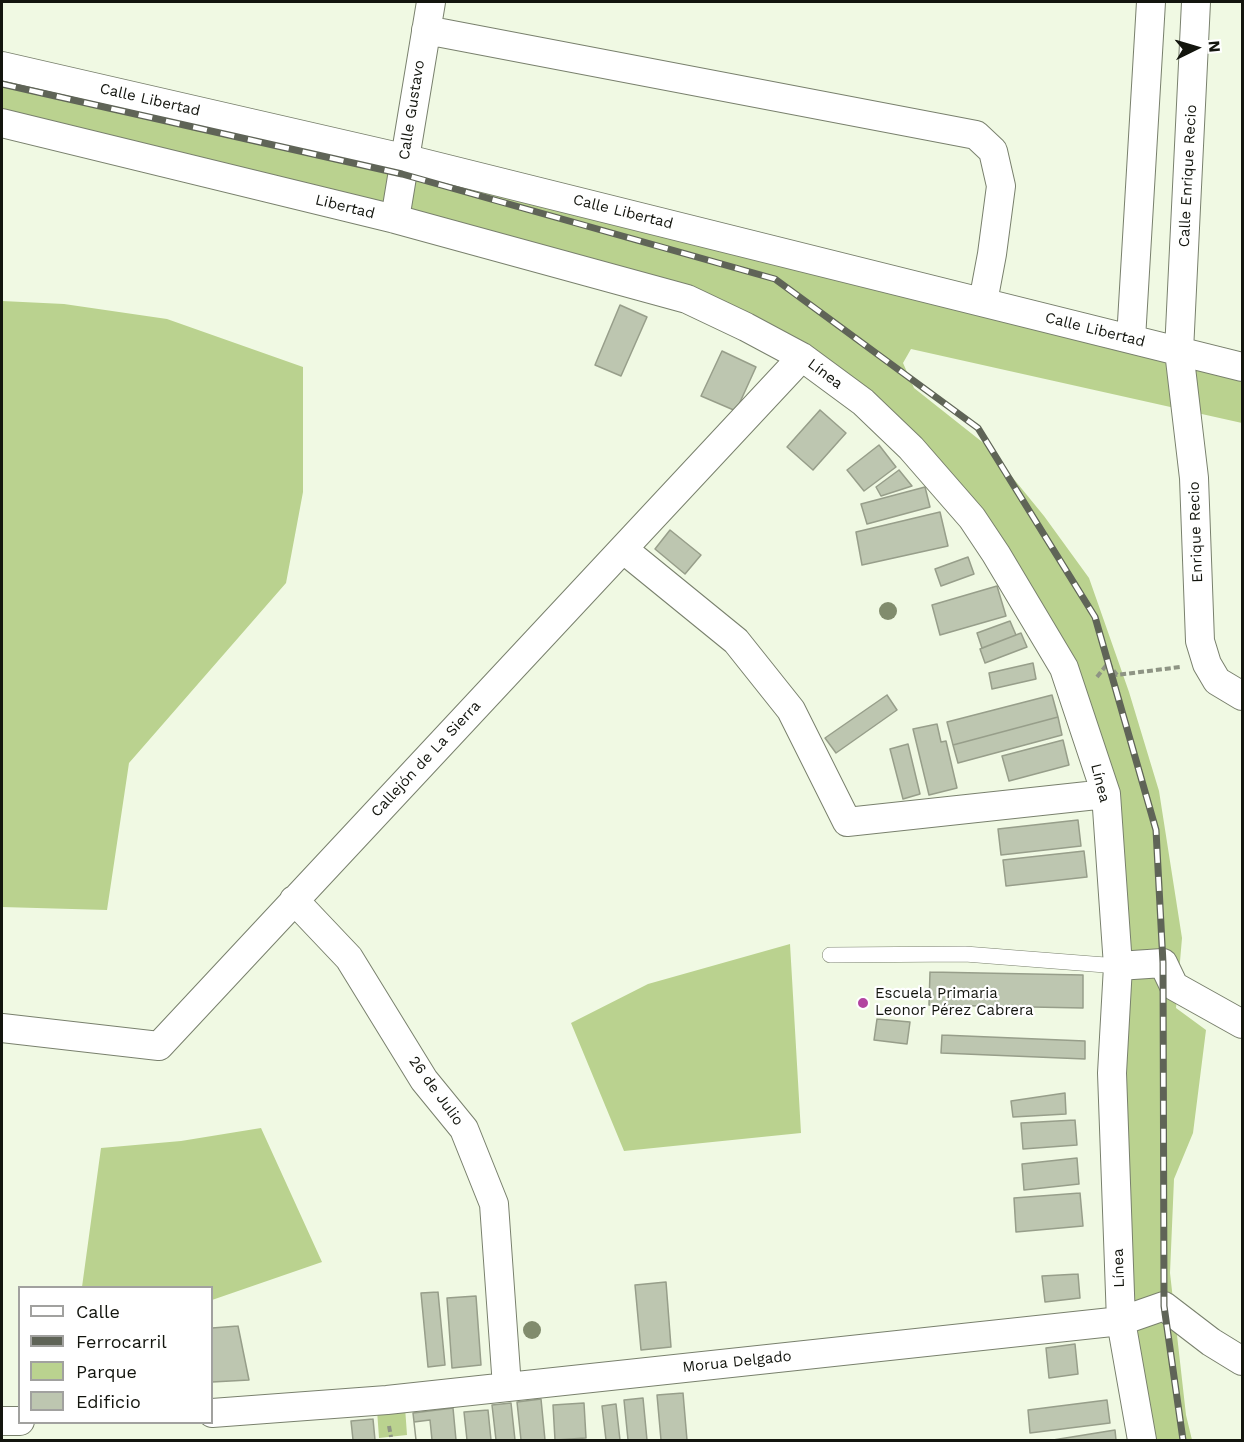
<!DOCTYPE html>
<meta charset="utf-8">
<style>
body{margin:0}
#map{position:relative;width:1244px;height:1442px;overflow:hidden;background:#f0f9e3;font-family:"Work Sans",sans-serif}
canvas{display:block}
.frame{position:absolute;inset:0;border:3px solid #13150e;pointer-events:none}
.legend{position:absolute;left:18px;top:1286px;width:195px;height:138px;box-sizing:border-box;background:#fff;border:2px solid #a1a19f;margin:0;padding:8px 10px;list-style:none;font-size:18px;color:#13150e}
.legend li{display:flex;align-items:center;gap:12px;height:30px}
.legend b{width:30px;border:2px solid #a1a19f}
.north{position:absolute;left:1166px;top:18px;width:60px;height:60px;-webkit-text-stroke:4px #fff;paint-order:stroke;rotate:85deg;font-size:16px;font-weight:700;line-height:24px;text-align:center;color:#13150e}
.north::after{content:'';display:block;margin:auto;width:21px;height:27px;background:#13150e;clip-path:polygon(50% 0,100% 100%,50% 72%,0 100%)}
</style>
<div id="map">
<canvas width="1244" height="1442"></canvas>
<div class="frame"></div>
<ul class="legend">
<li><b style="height:8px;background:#fff"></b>Calle</li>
<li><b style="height:8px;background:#5f6457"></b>Ferrocarril</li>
<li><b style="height:16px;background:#bad28f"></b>Parque</li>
<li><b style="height:16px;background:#bdc6b0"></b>Edificio</li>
</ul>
<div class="north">N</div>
</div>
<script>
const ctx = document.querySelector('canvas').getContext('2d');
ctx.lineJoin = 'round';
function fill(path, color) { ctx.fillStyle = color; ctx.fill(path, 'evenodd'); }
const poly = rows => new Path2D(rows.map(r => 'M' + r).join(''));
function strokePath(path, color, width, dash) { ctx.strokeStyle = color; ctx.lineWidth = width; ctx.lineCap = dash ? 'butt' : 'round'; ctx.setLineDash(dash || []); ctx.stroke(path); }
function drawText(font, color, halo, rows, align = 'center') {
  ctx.font = font + ' "Work Sans",sans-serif'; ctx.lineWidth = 4.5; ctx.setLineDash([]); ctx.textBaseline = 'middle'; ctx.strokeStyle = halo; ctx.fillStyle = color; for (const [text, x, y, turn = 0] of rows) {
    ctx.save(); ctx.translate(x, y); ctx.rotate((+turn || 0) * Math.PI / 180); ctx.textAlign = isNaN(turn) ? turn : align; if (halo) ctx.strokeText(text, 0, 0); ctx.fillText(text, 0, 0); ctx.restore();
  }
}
const green = poly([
 [2,66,1242,367,1242,423,911,349,903,363,914,388,986,445,1044,516,1089,578,1129,692,1159,791,1182,938,1176,1008,1206,1030,1193,1133,1174,1179,1170,1273,1186,1415,1192,1440,1142,1440,1106,794,1064,668,996,554,863,402,746,327,2,123],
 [2,301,64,304,167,319,303,367,303,492,286,583,129,763,107,910,2,907],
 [790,944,801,1133,624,1151,571,1023,648,984],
 [261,1128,322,1262,212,1300,212,1288,82,1287,101,1148,181,1141],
 [405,1407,407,1435,379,1438,377,1410]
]);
const building = poly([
 [620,305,647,317,621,376,595,365,620,305],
 [722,351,756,367,736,411,701,396,722,351],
 [820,410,846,433,813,470,787,447,820,410],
 [879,445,896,467,864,491,847,470,879,445],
 [899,470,912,486,881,496,876,487,899,470],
 [925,487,930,507,867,524,861,504,925,487],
 [940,512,948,546,862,565,856,532,940,512],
 [670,530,701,555,685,574,655,549,670,530],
 [968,557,974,574,941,586,935,569,968,557],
 [997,586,1006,616,940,635,932,605,997,586],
 [1010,621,1016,635,982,648,977,633,1010,621],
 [1021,633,1027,647,985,663,980,649,1021,633],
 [1033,663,1036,679,992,689,989,673,1033,663],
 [887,695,897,710,836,753,825,738,887,695],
 [1052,695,1058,717,953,745,947,722,1052,695],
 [1058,717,1062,735,958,763,953,745,1058,717],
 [937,724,941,742,946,741,957,788,929,795,913,729,937,724],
 [1063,740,1069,765,1009,781,1002,756,1063,740],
 [908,744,920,794,903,799,890,749,908,744],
 [1078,820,1081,846,1001,855,998,829,1078,820],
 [1084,851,1087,877,1006,886,1003,860,1084,851],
 [930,972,1083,975,1083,1008,929,1005,930,972],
 [877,1019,910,1022,907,1044,874,1040,877,1019],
 [942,1035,1085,1041,1085,1059,941,1053,942,1035],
 [1065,1093,1066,1114,1013,1117,1011,1101,1065,1093],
 [1075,1120,1077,1145,1023,1149,1021,1123,1075,1120],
 [1077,1158,1079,1184,1024,1190,1022,1164,1077,1158],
 [1080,1193,1083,1226,1016,1232,1014,1198,1080,1193],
 [1078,1274,1080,1298,1045,1302,1042,1276,1078,1274],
 [666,1282,671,1347,641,1350,635,1285,666,1282],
 [438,1292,445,1365,428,1367,421,1293,438,1292],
 [476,1296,481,1365,452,1368,447,1298,476,1296],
 [238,1326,249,1380,212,1382,212,1328,238,1326],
 [1075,1344,1078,1374,1049,1378,1046,1348,1075,1344],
 [683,1393,687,1440,661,1440,657,1395,683,1393],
 [643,1398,647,1440,628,1440,624,1400,643,1398],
 [541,1399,545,1440,521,1440,517,1402,541,1399],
 [1107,1400,1110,1423,1030,1433,1028,1410,1107,1400],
 [511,1403,515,1440,496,1440,492,1405,511,1403],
 [584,1403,586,1438,555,1440,553,1405,584,1403],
 [616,1404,620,1440,606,1440,602,1406,616,1404],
 [453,1408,456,1440,416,1440,413,1413,453,1408],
 [488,1410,491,1440,467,1440,464,1412,488,1410],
 [373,1419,375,1440,353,1440,351,1421,373,1419],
 [430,1420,432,1440,416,1440,414,1422,430,1420],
 [1115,1430,1116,1440,1053,1440,1115,1430]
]);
const path = poly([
 [1097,677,1108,663,1117,675,1180,667],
 [389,1426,391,1437]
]);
const lane = poly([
 [830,955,965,954,1118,966]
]);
const street = poly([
 [1196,2,1179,351,1194,478,1200,641,1207,664,1217,681,1242,696],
 [426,30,976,135,993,151,1001,186,992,254,983,302],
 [2,66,403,158,1242,367],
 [2,123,395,219,687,299,746,327,802,357,863,402,911,448,972,518,996,554,1064,668,1106,794,1118,966,1112,1073,1121,1321,1142,1440],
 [395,219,431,2],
 [1131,339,1151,2],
 [623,549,736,641,791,710,847,822,1106,794],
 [294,900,349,958,424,1080,464,1129,494,1204,507,1387],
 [1118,966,1163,963,1174,986,1242,1024],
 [2,1028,159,1046,802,357],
 [212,1413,387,1400,1121,1321,1164,1306,1211,1342,1242,1361],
 [2,1421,20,1421]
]);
const rail = poly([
 [2,84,402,174,775,279,978,428,1095,617,1156,830,1163,963,1164,1306,1183,1440]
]);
const trees = [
 [888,611],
 [532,1330]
];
const markers = [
 [863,1003,6,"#b243a0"]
];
const streetNames = [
 ["Calle Libertad",150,100,13],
 ["Calle Gustavo",412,110,-81],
 ["Calle Enrique Recio",1188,176,-87],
 ["Libertad",345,207,14],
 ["Calle Libertad",623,212,14],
 ["Calle Libertad",1095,330,14],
 ["Línea",825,374,37],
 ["Enrique Recio",1196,532,-92],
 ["Callejón de La Sierra",426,759,-47],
 ["Línea",1100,783,76],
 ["26 de Julio",436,1091,54],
 ["Línea",1119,1268,-92],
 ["Morua Delgado",737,1362,-6]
];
const poiNames = [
 ["Escuela Primaria",875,994],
 ["Leonor Pérez Cabrera",875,1011]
];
fill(green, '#bad28f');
fill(building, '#bdc6b0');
strokePath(building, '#979e8a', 1.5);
strokePath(lane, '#79806d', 16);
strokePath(street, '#79806d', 30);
strokePath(path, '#8e9484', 4, [6, 3]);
strokePath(lane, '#fff', 15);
strokePath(street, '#fff', 28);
strokePath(rail, '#5f6457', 7);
strokePath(rail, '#fff', 4.5, [14]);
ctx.fillStyle = '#818c6d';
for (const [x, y] of trees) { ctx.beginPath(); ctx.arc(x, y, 9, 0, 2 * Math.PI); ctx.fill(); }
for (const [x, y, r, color] of markers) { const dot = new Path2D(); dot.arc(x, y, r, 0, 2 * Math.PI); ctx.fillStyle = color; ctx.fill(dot); strokePath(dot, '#fff', 2); }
drawText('15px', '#13150e', '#fff', streetNames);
drawText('15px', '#13150e', '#fff', poiNames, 'left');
</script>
